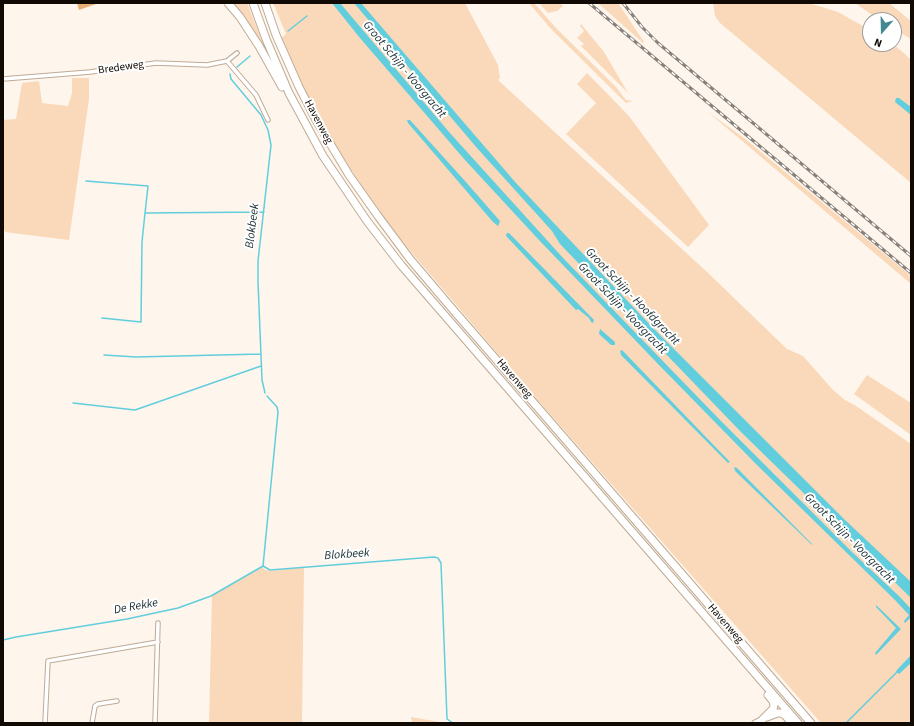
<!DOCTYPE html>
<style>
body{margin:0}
#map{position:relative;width:914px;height:726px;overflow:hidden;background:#fef5ec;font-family:"Source Sans 3",sans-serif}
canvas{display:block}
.frame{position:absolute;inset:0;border:4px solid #110a04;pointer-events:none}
.north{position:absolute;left:862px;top:12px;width:40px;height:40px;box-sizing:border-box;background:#fff;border:1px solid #a09d9b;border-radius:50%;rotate:200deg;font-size:11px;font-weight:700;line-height:16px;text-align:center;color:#110a04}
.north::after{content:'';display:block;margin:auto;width:14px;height:18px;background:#418891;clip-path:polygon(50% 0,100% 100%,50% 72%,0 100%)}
</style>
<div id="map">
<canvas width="914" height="726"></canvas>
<div class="frame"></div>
<div class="north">N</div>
</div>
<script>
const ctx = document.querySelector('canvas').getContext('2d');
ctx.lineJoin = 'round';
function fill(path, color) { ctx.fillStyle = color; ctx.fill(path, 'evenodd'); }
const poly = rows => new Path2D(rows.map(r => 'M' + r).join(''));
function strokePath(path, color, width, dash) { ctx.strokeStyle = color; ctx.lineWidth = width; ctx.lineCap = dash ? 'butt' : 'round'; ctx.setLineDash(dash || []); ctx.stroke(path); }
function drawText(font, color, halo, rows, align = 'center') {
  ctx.font = font + ' "Source Sans 3",sans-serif'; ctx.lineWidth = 4; ctx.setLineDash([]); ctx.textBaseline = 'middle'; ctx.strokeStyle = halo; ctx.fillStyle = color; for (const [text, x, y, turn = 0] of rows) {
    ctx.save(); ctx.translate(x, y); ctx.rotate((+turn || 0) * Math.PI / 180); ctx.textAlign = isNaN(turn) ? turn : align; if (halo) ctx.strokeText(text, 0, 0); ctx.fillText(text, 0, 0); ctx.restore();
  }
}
const green = poly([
 [230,3,247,3,270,61],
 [273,3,465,3,498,65,500,78,498,80,707,272,787,349,803,356,833,390,845,400,856,406,911,444,911,723,821,723,521,381,400,239,364,190,326,130,307,95,281,38,286,34],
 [529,3,534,3,556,28,616,87,626,100,633,101,626,103,551,29],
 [539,3,560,3,563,6,557,11,548,13],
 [598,3,618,3,644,42,643,43],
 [713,3,808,3,822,7,838,12,870,30,870,44,893,44,906,55,911,60,911,183,720,23,715,16],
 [855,3,889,3,911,21,911,39,894,29,894,20,879,20],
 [581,24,604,52,628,93,581,46,584,44,577,38,584,31,580,26],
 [587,73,629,116,709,225,688,247,566,134,596,103,577,84],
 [72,78,89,78,89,99,69,240,5,232,3,225,4,210,3,208,3,120,16,119,22,83,39,81,42,103,68,106,72,93],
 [708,112,744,138,864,237,911,276,911,284],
 [867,375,911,403,911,435,854,394],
 [262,567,265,570,272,571,304,567,302,723,209,723,212,595],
 [411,717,445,723,446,723,412,723]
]);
const forest = poly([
 [77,3,99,3,79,10]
]);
const water = poly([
 [332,3,340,3,449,132,564,259,720,420,853,553,900,597,911,609,911,617,905,623,904,621,909,615,895,600,756,464,659,365,538,239,465,160,360,38],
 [354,3,361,3,516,183,655,330,844,519,911,582,911,598,741,432,560,244,552,231,477,148],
 [896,98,899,98,911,107,911,115,895,102],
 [407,120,410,120,465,181,500,221,499,224,498,226,493,222,408,123],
 [507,233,509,233,594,320,593,323,591,322,589,318,578,309,576,310,507,237,506,235],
 [600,329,615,342,615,345,611,345,599,334],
 [622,350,729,461,730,462,728,463,726,461,621,355,620,351],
 [734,467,737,468,813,545,811,544,735,471],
 [876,605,901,629,876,655,875,653,896,628,876,607],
 [911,655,911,663,899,674,896,671]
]);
const stream = poly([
 [288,31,307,16],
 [237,67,250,56],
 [230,74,231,79,261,115,268,130,271,145,258,261,258,282,262,380,265,393],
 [86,181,148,186,145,213,264,212],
 [102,318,141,322,142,242,145,213],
 [104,355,136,357,261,354],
 [267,396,277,407,278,412,263,566,270,570,434,557,438,558,441,563,447,719,453,723],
 [73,403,135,410,261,366],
 [3,640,16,637,127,619,178,608,211,596,263,566],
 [846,723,897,672]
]);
const street = poly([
 [227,61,256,95,268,120],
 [3,79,90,72,156,63,207,65,227,61,237,53],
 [45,723,48,661,158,642],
 [92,723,95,706,98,704,117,701],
 [155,723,158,623]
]);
const secondary = poly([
 [755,723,763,719]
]);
const highway = poly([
 [228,3,240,17,259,46,282,87],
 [253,3,266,39,289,93,323,156,367,221,401,265,798,723],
 [265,3,276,35,299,87,316,120,349,175,378,216,410,259,449,305,811,723],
 [767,717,777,713,781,713,785,715,790,721],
 [763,719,773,709,774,705,773,701,768,695]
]);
const rail = poly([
 [589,3,911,273],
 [623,3,642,27,658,43,911,256]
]);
const streetNames = [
 ["Bredeweg",121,68,-8],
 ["Havenweg",318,122,62],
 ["Havenweg",514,379,49],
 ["Havenweg",725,624,49]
];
const waterNames = [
 ["Groot Schijn - Voorgracht",404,70,50],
 ["Blokbeek",253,226,-83],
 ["Groot Schijn - Hoofdgracht",632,297,46],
 ["Groot Schijn - Voorgracht",622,309,46],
 ["Groot Schijn - Voorgracht",849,539,45],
 ["Blokbeek",347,555,-4],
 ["De Rekke",136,607,-10]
];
fill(green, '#f9d9b9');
fill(forest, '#e8b074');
fill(water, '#62cedd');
strokePath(stream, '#62cedd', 1.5);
strokePath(street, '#bfab96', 5.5);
strokePath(secondary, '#bfab96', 7);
strokePath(highway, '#bfab96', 9);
strokePath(street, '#fff', 3.5);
strokePath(secondary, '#fff', 5);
strokePath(highway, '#fff', 7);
strokePath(rail, '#888079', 3);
strokePath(rail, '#fff', 1.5, [4.5]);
drawText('11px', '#110a04', '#fff', streetNames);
drawText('italic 12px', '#192d30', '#fff', waterNames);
</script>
